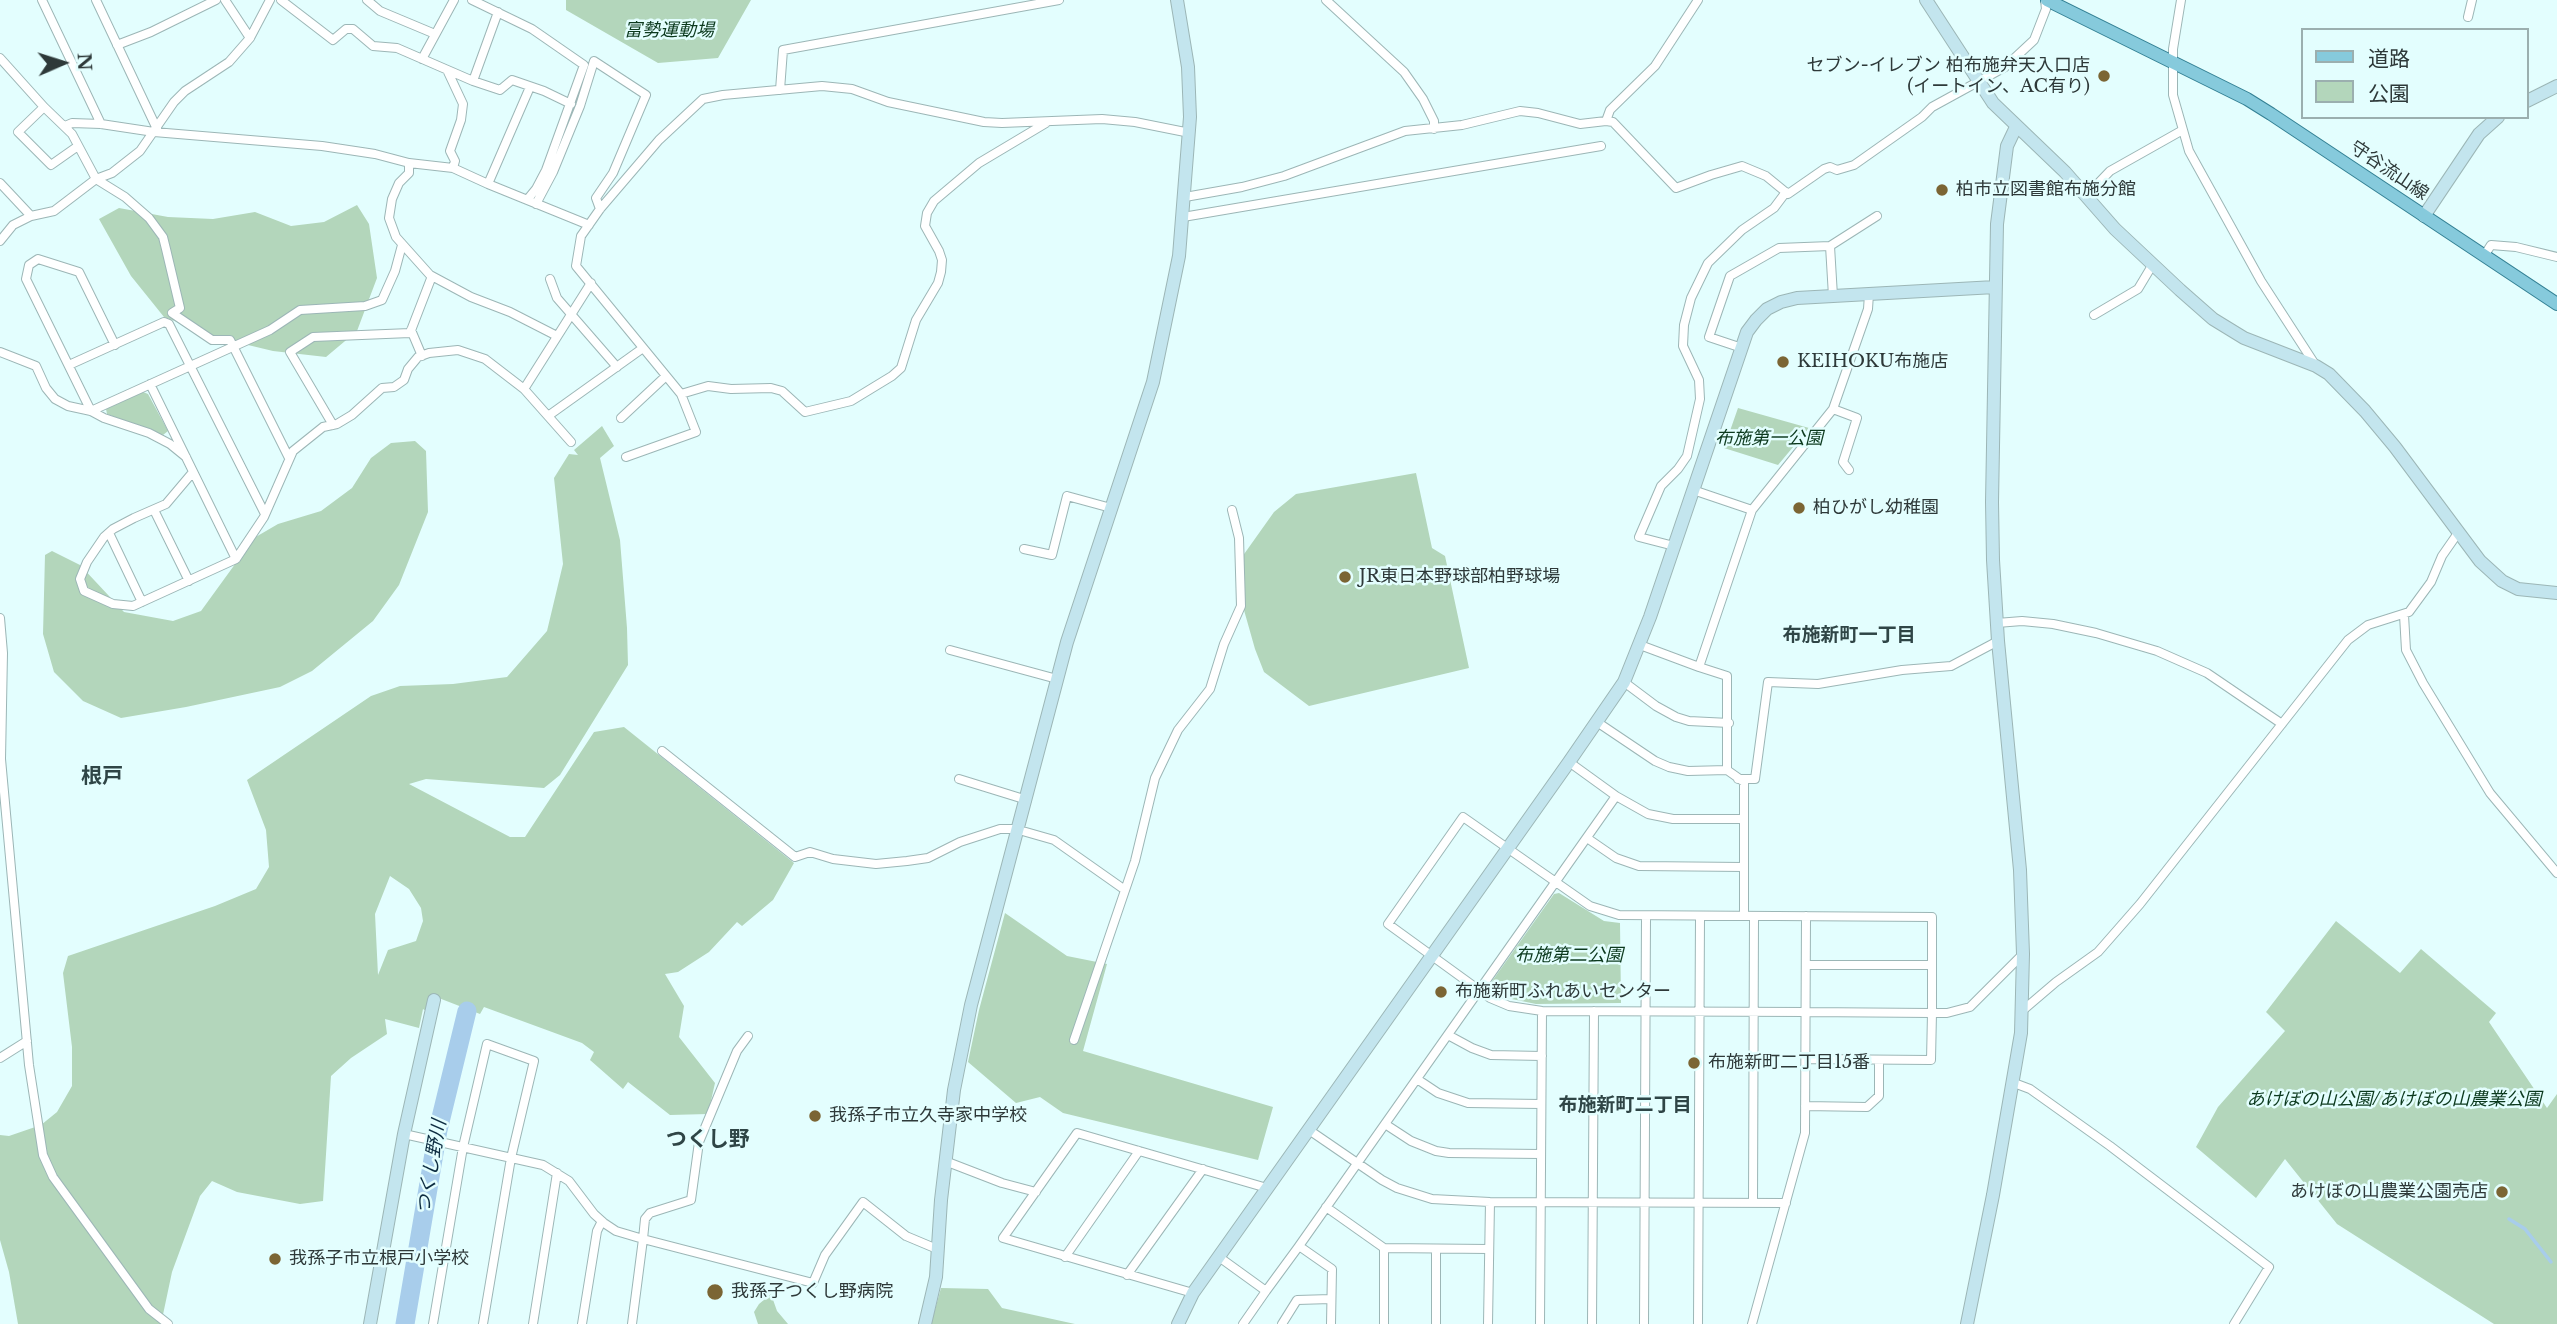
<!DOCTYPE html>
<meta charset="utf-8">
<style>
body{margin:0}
#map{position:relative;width:2557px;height:1324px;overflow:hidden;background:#e3fefe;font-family:"Libre Baskerville","Noto Sans JP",serif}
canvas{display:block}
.legend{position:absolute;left:2301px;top:28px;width:228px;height:91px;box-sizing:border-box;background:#e3fefe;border:2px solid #9bafaf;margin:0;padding:9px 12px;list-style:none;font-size:21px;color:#2e3939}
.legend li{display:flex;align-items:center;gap:14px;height:35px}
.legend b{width:35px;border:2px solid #9bafaf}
.north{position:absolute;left:28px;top:28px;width:70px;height:70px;-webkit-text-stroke:5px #e3fefe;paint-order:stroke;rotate:87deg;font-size:19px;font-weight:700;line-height:28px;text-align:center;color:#2e3939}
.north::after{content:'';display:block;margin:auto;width:24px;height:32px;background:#2e3939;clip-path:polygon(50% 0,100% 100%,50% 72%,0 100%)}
</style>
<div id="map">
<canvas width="2557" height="1324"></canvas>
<ul class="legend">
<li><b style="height:9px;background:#86cadc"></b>道路</li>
<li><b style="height:19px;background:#b3d6bb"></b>公園</li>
</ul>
<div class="north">N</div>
</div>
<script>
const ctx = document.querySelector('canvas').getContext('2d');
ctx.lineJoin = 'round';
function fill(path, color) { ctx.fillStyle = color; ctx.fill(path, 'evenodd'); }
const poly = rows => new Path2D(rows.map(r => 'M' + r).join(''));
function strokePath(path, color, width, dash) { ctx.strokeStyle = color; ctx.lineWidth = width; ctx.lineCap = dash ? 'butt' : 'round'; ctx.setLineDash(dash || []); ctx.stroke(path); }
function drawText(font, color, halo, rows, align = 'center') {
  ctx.font = font + ' "Libre Baskerville","Noto Sans JP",serif'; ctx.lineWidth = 5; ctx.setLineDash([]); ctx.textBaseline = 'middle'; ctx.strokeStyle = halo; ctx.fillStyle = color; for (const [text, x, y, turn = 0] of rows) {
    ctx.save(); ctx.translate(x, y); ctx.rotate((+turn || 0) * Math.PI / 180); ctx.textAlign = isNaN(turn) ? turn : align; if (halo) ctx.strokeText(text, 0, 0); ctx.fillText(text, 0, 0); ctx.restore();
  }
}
const green = poly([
 [566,0,751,0,718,58,658,63,566,10],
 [357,205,369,224,377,278,357,331,326,357,273,351,223,339,164,317,131,276,99,219,119,208,168,217,213,219,255,212,291,226,324,222],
 [143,392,148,394,168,431,163,435,107,414,106,409],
 [1738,408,1809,428,1778,465,1724,448],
 [602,426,614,446,600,458,620,540,627,628,628,665,560,775,544,788,426,779,409,784,510,837,525,837,594,732,624,727,794,863,773,900,742,926,737,922,709,952,678,972,665,974,684,1006,679,1037,715,1083,708,1114,670,1115,628,1082,623,1089,590,1060,594,1052,582,1043,484,1007,480,1014,431,995,426,1011,423,1009,419,1028,385,1019,387,1034,351,1058,331,1076,323,1201,300,1204,237,1192,212,1181,200,1196,172,1272,161,1324,18,1324,9,1272,0,1240,0,1135,9,1136,41,1125,57,1112,72,1086,72,1047,63,973,68,956,215,906,256,889,269,867,266,830,247,780,371,696,400,686,453,684,507,677,547,631,563,564,554,478,569,454,578,455,574,450],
 [390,876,409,889,421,908,423,921,416,941,388,950,378,975,375,914],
 [415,441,426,451,428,512,399,585,373,621,312,671,280,687,186,707,121,718,83,701,54,672,43,634,45,555,52,551,80,565,124,612,173,621,201,611,254,538,278,524,321,511,352,488,371,458,391,443],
 [1416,473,1432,548,1445,556,1469,668,1309,706,1264,672,1255,649,1240,596,1242,557,1274,512,1296,494],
 [1559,893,1604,921,1620,923,1621,1003,1536,1004,1502,997,1490,990,1490,984,1554,894],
 [1005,913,1067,956,1107,964,1083,1051,1273,1107,1258,1160,1063,1113,1040,1097,1016,1103,968,1062,979,1010],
 [2336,921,2400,973,2421,949,2496,1013,2489,1022,2547,1108,2557,1094,2557,1324,2494,1324,2337,1224,2285,1159,2256,1198,2196,1147,2218,1107,2285,1031,2266,1012],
 [941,1288,988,1289,1002,1308,1075,1324,931,1324],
 [771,1294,777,1311,788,1324,758,1324,754,1312,759,1304]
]);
const stream = poly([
 [2509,1219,2525,1229,2551,1262]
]);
const river = poly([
 [405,1324,438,1130,467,1011]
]);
const street = poly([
 [42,0,101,124],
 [96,0,157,129],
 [225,0,250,38],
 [281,0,333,40,346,29,353,29,373,46,397,48,473,81,500,90,512,80,544,91,571,104],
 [367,0,380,11,435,34],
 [472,0,532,29,584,65,546,170,536,189,527,200],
 [1326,0,1404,72,1423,99,1434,121,1434,129],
 [2181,0,2173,49,2173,95,2189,151,2261,281,2316,366],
 [2468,17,2472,0],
 [117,45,151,32,216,0],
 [0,58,44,107,72,134,96,179,125,197,149,218,163,237,166,249,180,308,172,313,212,340,230,340,289,458],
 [422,59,454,0],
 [448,72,463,104,461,120,450,151,455,161,453,168],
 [473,81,498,12],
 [780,90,783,50,1059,0],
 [44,107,18,132,51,165,78,146],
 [1606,121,1613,122,1676,188,1711,175,1742,166,1766,176,1788,194,1824,169,1830,167,1837,170,1854,165,1922,117,1932,107,2005,67,2034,40,2046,9,2045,0],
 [65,126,72,123,101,124,154,132,322,146,375,154,409,163,453,168,488,184,589,225],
 [409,163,409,173,399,183,392,199,389,218,396,237,430,275,471,297,510,312,557,336],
 [0,183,31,216],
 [488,184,530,87],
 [2086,196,2110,171,2181,131],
 [1185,197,1242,187,1284,176,1405,131,1462,125,1520,111,1538,113,1580,124,1606,121,1610,110,1655,66,1698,0],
 [536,204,553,172,580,106,594,61,646,95,613,173,596,198,600,209],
 [1183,217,1601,146],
 [0,241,13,225,31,216,54,211,96,179,112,173,140,151,174,102,185,91,229,62,250,38,270,0],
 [1830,246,1877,216],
 [2484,256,2491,245,2516,247,2557,257],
 [550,279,557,298,617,367],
 [2094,315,2138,289,2153,264],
 [411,330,422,356],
 [1742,348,1709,337,1730,276,1779,248,1830,246,1833,296],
 [0,352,36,366,46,388,55,399,68,406,91,411,104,418,149,433,170,444,186,457],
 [69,365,164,322,169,324,265,514],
 [150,384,236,559],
 [524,389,571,442],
 [681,394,708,386,731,389,771,388,782,391,805,412,851,401,892,376,901,368,916,320,938,283,941,272,942,260,939,251,925,226,927,213,934,201,979,163,1046,123],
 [1833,409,1868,309,1869,294],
 [91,411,270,330,300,310,365,306,382,300,395,271,402,245],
 [91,411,26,279,29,265,38,259,79,272,115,345],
 [548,416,643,348],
 [621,418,666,376],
 [333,425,290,352,313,337,410,333,432,276],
 [626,457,696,432,681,394,576,266,581,236,600,209,659,140,703,99,723,95,822,86,852,89,888,102,984,122,1002,123,1102,119,1135,122,1190,133],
 [193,472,166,504,134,518,113,529,104,537,87,562,80,579,84,591,113,604,133,606,236,559,264,517,293,451,323,427,337,424,352,415,382,388,394,387,404,380,408,369,418,357,429,353,458,350,485,359,524,389,591,283],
 [1693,490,1752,510],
 [154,510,189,581],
 [109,533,142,602],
 [1674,546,1639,537,1661,486,1678,469,1687,456,1700,399,1699,380,1683,346,1684,325,1691,298,1708,263,1742,230,1774,208,1786,192],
 [1024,549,1052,555,1067,496,1111,508],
 [2404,615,2406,650,2423,683,2490,793,2557,873],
 [0,618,3,653,1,759,29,1065,43,1155,53,1177,149,1309,168,1324],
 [1997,623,2022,621,2053,624,2096,633,2157,651,2207,673,2282,724],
 [1640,645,1699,667],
 [950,650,1057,679],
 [1624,682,1656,706,1676,717,1689,721,1729,723],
 [1597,722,1655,761,1669,767,1688,771,1727,770],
 [662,751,795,857,810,852,833,859,876,864,907,861,928,858,960,842,1000,829,1020,829],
 [1569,762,1616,796,1648,814,1673,819,1744,819],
 [959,779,1027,800],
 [1738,779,1755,779,1768,682,1818,684,1902,670,1951,666,1998,641],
 [1019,830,1054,840,1125,890],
 [1587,838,1616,858,1639,866,1744,867],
 [1744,915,1744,782,1727,770,1727,676,1699,667,1752,510,1833,409,1857,418,1843,462,1849,470],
 [1806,965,1932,965],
 [2022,1011,2056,982,2098,952,2140,904,2348,640,2368,625,2409,612,2431,582,2442,556,2458,533],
 [1448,1035,1472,1048,1491,1055,1542,1056],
 [1074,1040,1135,861,1155,778,1178,730,1210,689,1224,644,1241,606,1239,538,1232,510],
 [0,1058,27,1041],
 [1806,1059,1931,1060,1932,1013,1932,917,1619,915,1590,906,1463,817,1388,924,1490,998,1509,1006,1542,1011,1806,1012,1932,1013,1947,1013,1970,1007,2023,954],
 [1417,1079,1438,1093,1468,1103,1541,1104],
 [2014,1083,2030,1089,2110,1146,2269,1267,2234,1324],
 [1805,1106,1867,1107,1879,1096,1879,1060],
 [1385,1124,1411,1141,1436,1151,1449,1153,1541,1154],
 [1309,1130,1382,1180,1397,1188,1432,1199,1490,1202,1786,1203],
 [404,1134,543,1165,569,1181,594,1214,604,1223,616,1231,643,1239,645,1219,650,1213,691,1200,699,1142,737,1051,748,1036],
 [945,1161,1002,1183,1036,1192],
 [1753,1203,1754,916],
 [1326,1207,1384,1248,1489,1249],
 [1299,1246,1616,796],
 [1065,1257,1139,1151],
 [1219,1257,1266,1291,1243,1324],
 [1127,1275,1203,1169],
 [1266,1291,1299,1246,1332,1269,1331,1324],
 [1193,1293,1003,1238,1077,1133,1267,1188],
 [433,1324,463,1147,487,1044,534,1061,511,1158,483,1324],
 [533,1324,557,1173],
 [582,1324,597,1231,602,1221],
 [632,1324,643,1239,813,1283,825,1255,863,1202,906,1236,937,1249],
 [1282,1324,1297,1300,1331,1299],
 [1384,1324,1384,1248],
 [1436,1324,1436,1249],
 [1488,1324,1490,1202],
 [1540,1324,1542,1011],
 [1592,1324,1594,1011],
 [1644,1324,1646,917],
 [1698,1324,1700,916],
 [1752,1324,1805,1133,1806,916]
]);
const secondary = poly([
 [1926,0,1993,103,2065,172,2115,229,2180,290,2213,319,2244,338,2316,366,2329,374,2365,411,2395,447,2480,561,2502,581,2518,589,2557,593],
 [2527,101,2557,86],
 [2424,216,2479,134,2498,117],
 [370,1324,404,1134,434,1000],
 [925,1324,936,1277,941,1200,954,1090,971,1005,1067,642,1153,382,1179,256,1190,117,1188,67,1177,0],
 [1178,1324,1193,1293,1569,762,1624,682,1650,617,1747,332,1756,320,1767,309,1781,302,1797,298,1995,287],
 [1967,1324,1993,1195,2021,1033,2023,954,2020,870,1998,641,1993,560,1992,502,1997,224,2007,146,2016,127]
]);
const primary = poly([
 [2047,0,2247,99,2271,114,2557,304]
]);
const markers = [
 [2104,76,7,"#7b6534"],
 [1942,190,7,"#7b6534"],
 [1783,362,7,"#7b6534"],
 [1799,508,7,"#7b6534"],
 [1345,577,7,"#7b6534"],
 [1441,992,7,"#7b6534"],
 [1694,1063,7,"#7b6534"],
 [815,1116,7,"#7b6534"],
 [2502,1192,7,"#7b6534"],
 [275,1259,7,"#7b6534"],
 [715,1292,9,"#7b6534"]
];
const parkNames = [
 ["富勢運動場",669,31],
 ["布施第一公園",1769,439],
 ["布施第二公園",1569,956],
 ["あけぼの山公園/あけぼの山農業公園",2394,1100]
];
const poiNames = [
 ["セブン-イレブン 柏布施弁天入口店",2090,66,"right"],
 ["(イートイン、AC有り)",2090,87,"right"],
 ["柏市立図書館布施分館",1956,190],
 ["KEIHOKU布施店",1797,362],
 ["柏ひがし幼稚園",1813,508],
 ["JR東日本野球部柏野球場",1359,577],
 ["布施新町ふれあいセンター",1455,992],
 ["布施新町二丁目15番",1708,1063],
 ["我孫子市立久寺家中学校",829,1116],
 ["あけぼの山農業公園売店",2488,1192,"right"],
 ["我孫子市立根戸小学校",289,1259],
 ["我孫子つくし野病院",731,1292]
];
const streetNames = [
 ["守谷流山線",2389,171,34]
];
const neighbourhoodNames = [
 ["布施新町一丁目",1849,636],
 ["布施新町二丁目",1625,1106]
];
const waterNames = [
 ["つくし野川",432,1167,-80]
];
const quarterNames = [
 ["根戸",102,777],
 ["つくし野",708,1140]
];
fill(green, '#b3d6bb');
strokePath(stream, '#a8cdeb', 3.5);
strokePath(river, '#a8cdeb', 19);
strokePath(street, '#9cb6b6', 10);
strokePath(secondary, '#9cb6b6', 14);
strokePath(primary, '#338094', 14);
strokePath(street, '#fff', 8);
strokePath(secondary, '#c3e5ee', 12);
strokePath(primary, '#86cadc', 12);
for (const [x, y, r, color] of markers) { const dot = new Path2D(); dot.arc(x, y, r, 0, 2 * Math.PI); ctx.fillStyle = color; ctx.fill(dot); strokePath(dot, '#e3fefe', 2.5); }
drawText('italic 18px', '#0b391d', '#e3fefe', parkNames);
drawText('18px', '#2e3939', '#e3fefe', poiNames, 'left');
drawText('18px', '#2e3939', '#e3fefe', streetNames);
drawText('bold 19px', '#2f4546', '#e3fefe', neighbourhoodNames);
drawText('italic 19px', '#0d2c41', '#e3fefe', waterNames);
drawText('bold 21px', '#2f4546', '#e3fefe', quarterNames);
</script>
